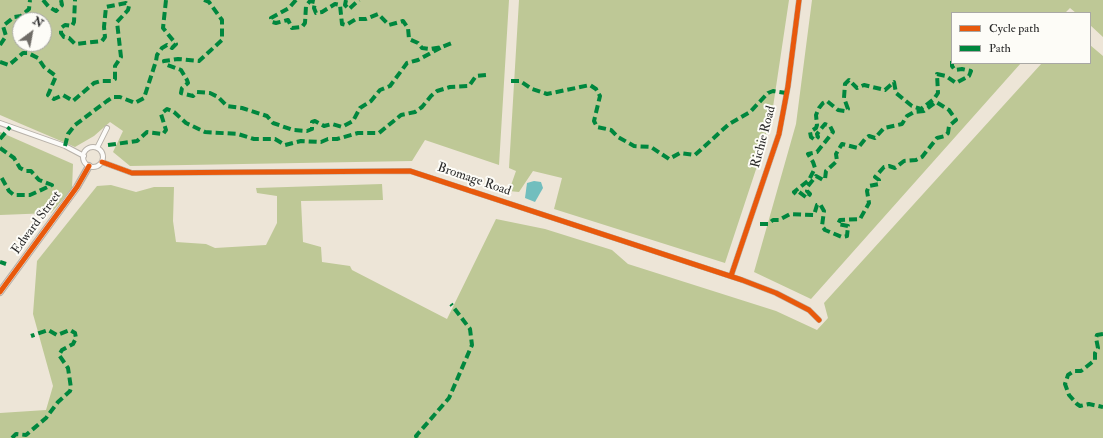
<!DOCTYPE html>
<style>
body{margin:0}
#map{position:relative;width:1103px;height:438px;overflow:hidden;background:#ede5d7;font-family:"IM FELL Double Pica",serif}
canvas{display:block}
.legend{position:absolute;left:951px;top:12px;width:140px;height:52px;box-sizing:border-box;background:#fdfcf7;border:1px solid #a9a8a5;margin:0;padding:5px 7px;list-style:none;font-size:12px;color:#2b2b2b}
.legend li{display:flex;align-items:center;gap:8px;height:20px}
.legend b{width:20px;border:1px solid #a9a8a5}
.north{position:absolute;left:12px;top:12px;width:40px;height:40px;box-sizing:border-box;background:#fdfcf7;border:1px solid #a9a8a5;border-radius:50%;rotate:32deg;font-size:11px;font-weight:700;line-height:16px;text-align:center;color:#2b2b2b}
.north::after{content:'';display:block;margin:auto;width:14px;height:18px;background:#6f6c67;clip-path:polygon(50% 0,100% 100%,50% 72%,0 100%)}
</style>
<div id="map">
<canvas width="1103" height="438"></canvas>
<ul class="legend">
<li><b style="height:5px;background:#e8590c"></b>Cycle path</li>
<li><b style="height:5px;background:#00873e"></b>Path</li>
</ul>
<div class="north">N</div>
</div>
<script>
const ctx = document.querySelector('canvas').getContext('2d');
ctx.lineJoin = 'round';
function fill(path, color) { ctx.fillStyle = color; ctx.fill(path, 'evenodd'); }
const poly = rows => new Path2D(rows.map(r => 'M' + r).join(''));
function strokePath(path, color, width, dash) { ctx.strokeStyle = color; ctx.lineWidth = width; ctx.lineCap = dash ? 'butt' : 'round'; ctx.setLineDash(dash || []); ctx.stroke(path); }
function drawText(font, color, halo, rows, align = 'center') {
  ctx.font = font + ' "IM FELL Double Pica",serif'; ctx.lineWidth = 4; ctx.setLineDash([]); ctx.textBaseline = 'middle'; ctx.strokeStyle = halo; ctx.fillStyle = color; for (const [text, x, y, turn = 0] of rows) {
    ctx.save(); ctx.translate(x, y); ctx.rotate((+turn || 0) * Math.PI / 180); ctx.textAlign = isNaN(turn) ? turn : align; if (halo) ctx.strokeText(text, 0, 0); ctx.fillText(text, 0, 0); ctx.restore();
  }
}
const forest = poly([
 [0,0,509,0,499,165,425,140,412,161,130,166,113,152,123,131,110,122,94,136,75,147,0,115],
 [20,20,44,20,44,44,20,44],
 [519,0,789,0,770,127,725,263,554,209,562,178,533,171,519,192,509,191,516,171,509,168],
 [812,0,1103,0,1103,37,1090,25,1090,13,1076,13,1070,8,1065,13,952,13,952,63,1021,63,811,299,754,272,796,124],
 [1090,45,1103,56,1103,438,0,438,0,413,46,410,53,386,33,314,37,261,97,186,111,185,136,192,154,187,174,187,173,221,176,242,206,244,215,248,266,245,277,223,277,196,257,193,256,188,382,184,383,200,301,201,303,242,321,247,322,262,350,266,352,270,447,319,496,219,545,229,612,250,628,264,776,311,817,330,828,318,824,303,1042,63,1090,63],
 [0,132,73,164,72,189,51,213,0,215]
]);
const water = poly([
 [534,181,541,182,543,188,535,202,525,198,527,183]
]);
const minor = poly([
 [0,123,65,146,84,156],
 '83 157a10 10 0 1 1 20 0a10 10 0 1 1-20 0Z',
 [97,148,107,128],
 [102,162,132,173,410,171,742,280,776,293,809,310,819,320],
 [731,276,779,134,788,86,799,0]
]);
const tertiary = poly([
 [0,292,77,187,89,166]
]);
const quiet = poly([
 [43,0,49,7,56,11,62,5,61,0],
 [204,0,209,2,222,20,222,40,199,61,178,59,164,61,165,64,181,70,187,80,188,83,182,88,181,93,193,96,197,92,210,93,218,97,227,106,242,108,267,116,273,123,293,130,307,131,312,129,312,122,315,121,324,126,332,124,342,127,353,121,360,108,371,101,380,90,390,86,407,63,418,60,442,47],
 [296,0,289,8,271,18,272,22,276,23,288,20,292,28,302,27,305,23,306,6,310,1,315,2,314,8,316,13,322,12,335,4,340,5,342,24,346,25,356,19,366,19,378,14,389,25,403,21,408,28,409,39,418,43,422,48,430,49,442,47,452,43],
 [346,0,345,5,349,9,359,0],
 [0,45,6,36,3,26,14,17,21,16,29,9,30,0],
 [0,62,9,65,23,53,28,53,38,58,44,67,56,76,48,95,54,99,63,95,73,101,94,83,101,81,112,81,115,79,115,66,121,57,117,22,128,10,129,6,126,3,106,7,104,27,105,37,102,41,75,44,69,38,64,37,61,33,61,28,65,25,72,26,74,22,75,0],
 [511,81,520,81,532,89,547,94,590,85,596,89,600,96,594,121,597,127,611,130,618,137,634,146,651,147,669,159,680,153,695,155,729,124,750,112,768,93,773,91,786,93],
 [0,139,10,127],
 [108,145,137,141,147,132,163,134,166,130,161,114,167,109,174,112,186,123,205,132,238,134,254,139,275,139,285,145,301,141,321,142,328,139,337,139,358,133,379,133,401,115,415,112,422,107,431,96,437,91,450,87,469,86,476,76,486,75],
 [65,146,68,134,75,125,107,101,113,97,120,97,135,103,144,98,156,61,157,55,162,48,167,45,172,48,176,44,163,28,166,0],
 [0,148,14,158,20,168,26,171,31,171,39,180,52,185,30,195,14,195,9,191,0,175],
 [760,224,768,224,773,220,779,220,790,214,814,215,817,205,820,204,824,211,822,226,825,230,842,237,847,236,848,226,838,224,840,220,860,219,869,203,867,191,869,186,879,184,879,180,875,177,884,167,889,166,895,168,904,161,916,160,922,157,937,138,945,136,948,133,949,126,956,120,949,110,936,102,924,111,914,112,907,116,902,124,884,128,875,138,869,136,866,138,858,148,842,144,836,154,837,161,826,171,825,179,823,180,816,176,808,186,807,191,810,194,807,198,799,192,796,194,794,192,809,180,815,168,813,162,808,154,817,152,833,132,830,126,825,124,817,134,818,137,815,140,811,137,810,132,816,128,817,125,816,115,819,108,823,103,827,101,838,110,845,111,848,109,844,98,845,84,849,80,857,88,864,85,885,90,894,82,896,93,912,106,921,109,934,99,938,93,937,74,946,76,956,83,969,76,971,71,962,69,955,70,952,66,952,60],
 [0,262,6,264],
 [1103,334,1097,335,1096,338,1098,348,1095,353,1095,360,1081,371,1074,371,1068,375,1065,384,1069,395,1077,404,1080,406,1089,404,1103,407],
 [12,438,16,434,26,435,46,418,58,402,70,391,71,388,68,368,59,355,62,350,73,344,76,338,75,333,70,330,57,335,48,330,31,336],
 [417,438,416,436,449,398,472,345,470,329,451,304]
]);
const cycleway = poly([
 [102,162,132,173,410,171,742,280,776,293,809,310,819,320],
 [731,276,779,134,788,86,799,0],
 [0,292,77,187,89,166]
]);
const streetNames = [
 ["Richie Road",764,137,-75],
 ["Bromage Road",474,180,19],
 ["Edward Street",37,223,-54]
];
fill(forest, '#bec896');
fill(water, '#72bebe');
strokePath(minor, '#b7b1a9', 6);
strokePath(tertiary, '#b7b1a9', 8);
strokePath(minor, '#fcfbf9', 4);
strokePath(tertiary, '#fcfbf9', 5.5);
strokePath(quiet, '#00873e', 4, [8, 4]);
strokePath(cycleway, '#e8590c', 5);
drawText('13px', '#2b2b2b', '#fdfcf7', streetNames);
</script>
